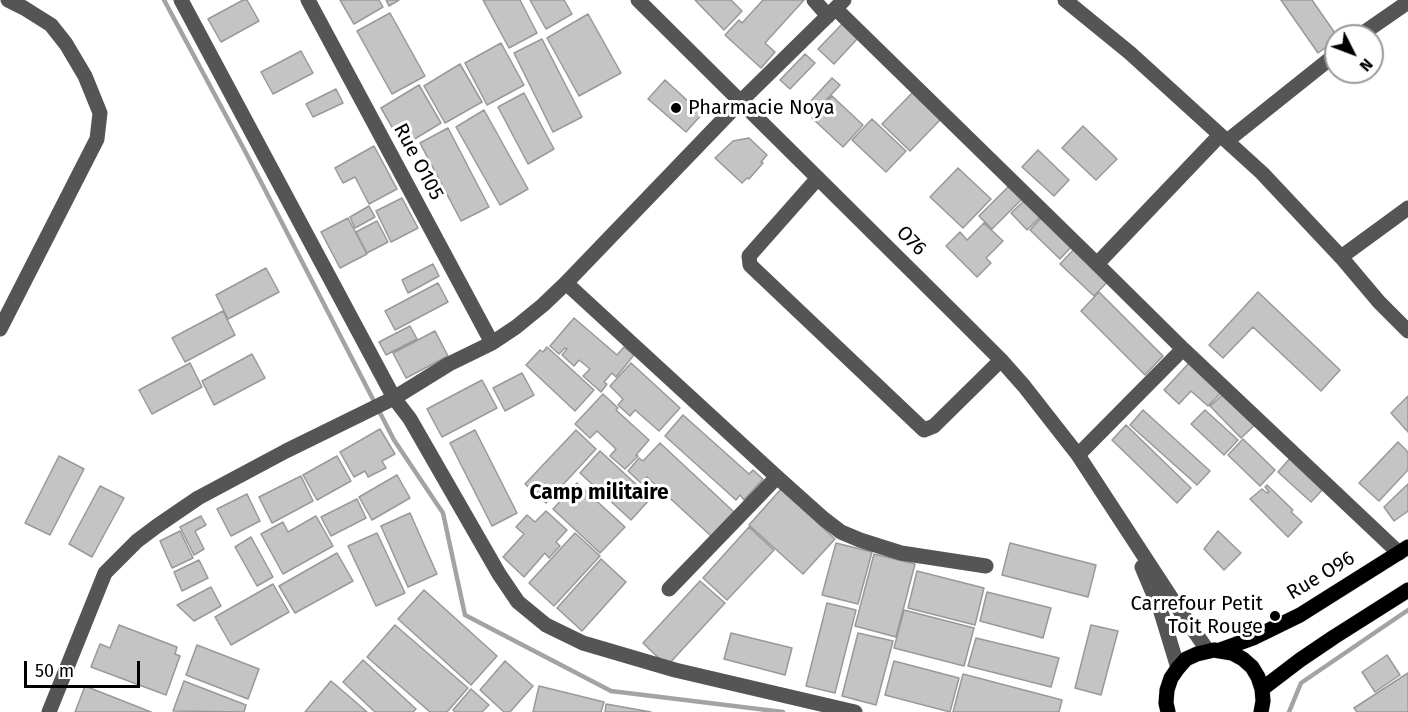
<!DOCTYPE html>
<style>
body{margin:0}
#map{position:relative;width:1408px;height:712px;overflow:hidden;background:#fff;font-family:"Fira Sans",sans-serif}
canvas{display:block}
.north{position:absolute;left:1324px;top:24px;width:60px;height:60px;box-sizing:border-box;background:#fff;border:2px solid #999;border-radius:50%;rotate:132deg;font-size:16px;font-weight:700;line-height:24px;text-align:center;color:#000}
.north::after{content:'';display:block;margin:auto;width:21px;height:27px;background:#000;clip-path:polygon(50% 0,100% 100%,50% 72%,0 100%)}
.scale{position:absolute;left:24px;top:661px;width:116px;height:27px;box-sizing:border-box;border:3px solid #000;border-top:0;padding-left:8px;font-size:18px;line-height:21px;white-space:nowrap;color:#000;-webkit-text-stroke:4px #fff;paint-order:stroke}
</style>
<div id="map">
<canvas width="1408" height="712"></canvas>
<div class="north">N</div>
<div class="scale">50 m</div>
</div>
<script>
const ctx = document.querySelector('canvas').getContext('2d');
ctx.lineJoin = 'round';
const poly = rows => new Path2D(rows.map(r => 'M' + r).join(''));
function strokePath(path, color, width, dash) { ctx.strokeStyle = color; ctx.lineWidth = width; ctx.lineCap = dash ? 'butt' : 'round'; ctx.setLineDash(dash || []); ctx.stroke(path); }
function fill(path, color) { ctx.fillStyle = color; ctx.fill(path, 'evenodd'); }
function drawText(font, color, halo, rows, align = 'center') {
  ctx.font = font + ' "Fira Sans",sans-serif'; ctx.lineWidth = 6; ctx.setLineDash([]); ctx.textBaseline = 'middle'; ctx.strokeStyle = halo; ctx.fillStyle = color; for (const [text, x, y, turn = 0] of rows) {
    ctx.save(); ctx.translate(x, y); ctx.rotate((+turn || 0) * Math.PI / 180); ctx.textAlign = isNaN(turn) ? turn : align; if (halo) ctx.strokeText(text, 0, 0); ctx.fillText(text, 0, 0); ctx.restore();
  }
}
const stream = poly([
 [164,0,246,153,394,440,443,513,465,615,611,691,783,712],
 [1289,712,1301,683,1408,610]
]);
const building = poly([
 [243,0,247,0,259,21,221,42,208,19,243,0],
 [340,0,379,0,383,7,354,24,340,0],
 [386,0,399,0,389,6,386,0],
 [483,0,520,0,537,33,509,48,483,0],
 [530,0,564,0,572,14,546,29,530,0],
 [695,0,731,0,742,11,724,30,695,0],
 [763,0,804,0,765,43,775,52,761,68,725,35,739,20,742,23,763,0],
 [1281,0,1312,0,1337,36,1336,40,1318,53,1281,0],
 [390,13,425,76,392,94,357,31,390,13],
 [588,14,621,73,579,96,547,38,588,14],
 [843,23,858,38,834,64,818,49,843,23],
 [542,39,582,117,553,132,514,53,542,39],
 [501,43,524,85,487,105,465,63,501,43],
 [301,51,313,73,273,94,261,72,301,51],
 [805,54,815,63,790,89,780,80,805,54],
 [460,64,482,102,445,123,424,86,460,64],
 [832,78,840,85,817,110,809,103,832,78],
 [665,80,702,114,686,132,648,99,665,80],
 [419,85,441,123,403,146,381,108,419,85],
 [336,89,343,103,313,117,306,104,336,89],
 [913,92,941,119,910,151,882,124,913,92],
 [524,93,554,149,528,164,498,107,524,93],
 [832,96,863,125,843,147,812,118,832,96],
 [484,110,528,189,500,205,456,127,484,110],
 [872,119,906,151,886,172,852,140,872,119],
 [1083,126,1117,159,1096,180,1062,148,1083,126],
 [448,128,489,207,461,221,420,143,448,128],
 [749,138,767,155,761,162,763,163,749,179,747,178,742,183,715,158,733,141,749,138],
 [374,146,397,189,369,204,355,177,343,183,335,168,374,146],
 [1038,150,1069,180,1054,196,1022,167,1038,150],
 [958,168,991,199,963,228,930,197,958,168],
 [1009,186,1022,199,992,229,979,216,1009,186],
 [402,198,418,228,391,242,376,211,402,198],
 [1027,198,1043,214,1027,230,1011,213,1027,198],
 [369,206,375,217,355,228,350,217,369,206],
 [1044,215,1074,244,1060,259,1030,230,1044,215],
 [348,218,367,254,340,268,321,232,348,218],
 [377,221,388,242,367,253,356,232,377,221],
 [984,223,1003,241,986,258,991,263,977,277,946,246,960,232,967,240,984,223],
 [1077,246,1111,278,1094,296,1060,264,1077,246],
 [433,264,439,276,408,293,402,280,433,264],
 [266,268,279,292,228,319,216,295,266,268],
 [438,283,448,302,395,330,385,311,438,283],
 [1099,292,1163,356,1145,375,1081,311,1099,292],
 [1258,292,1340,370,1321,391,1253,327,1223,358,1209,345,1258,292],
 [223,311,235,335,185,362,172,338,223,311],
 [574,318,617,355,624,347,634,355,616,377,612,373,604,382,607,384,601,392,583,376,590,369,579,360,574,366,562,355,567,349,565,348,559,354,550,346,574,318],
 [410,326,417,339,386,355,379,342,410,326],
 [435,331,448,356,406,378,393,353,435,331],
 [547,347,594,390,575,411,526,365,540,350,543,352,547,347],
 [252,354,265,378,214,405,202,381,252,354],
 [190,363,202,387,152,414,139,390,190,363],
 [631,363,680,408,659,431,635,410,630,416,618,405,623,399,610,386,631,363],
 [1189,363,1221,393,1208,406,1191,391,1179,404,1164,390,1189,363],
 [522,373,534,395,505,411,493,388,522,373],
 [482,380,497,408,442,437,427,409,482,380],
 [1227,391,1257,423,1241,438,1210,406,1227,391],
 [603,394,618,408,616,410,649,440,636,455,638,456,625,469,610,456,616,449,597,431,590,438,575,424,603,394],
 [1408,396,1408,432,1391,413,1408,396],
 [1143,410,1210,471,1197,485,1130,425,1143,410],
 [1205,410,1238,440,1224,455,1191,424,1205,410],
 [683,415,749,474,753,470,763,479,744,500,740,495,736,500,665,436,683,415],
 [1126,425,1191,488,1177,503,1112,440,1126,425],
 [380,429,395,454,382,461,386,468,368,477,365,471,354,477,340,452,380,429],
 [475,430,517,513,492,526,450,443,475,430],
 [576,430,596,449,546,503,525,484,576,430],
 [1243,439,1275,470,1260,486,1228,455,1243,439],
 [1398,442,1408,452,1408,470,1379,501,1359,483,1398,442],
 [660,443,734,512,711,536,647,477,641,483,628,471,639,458,643,461,660,443],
 [600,451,651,498,631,520,580,473,600,451],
 [59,456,84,469,50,535,25,523,59,456],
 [337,456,351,481,317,500,303,475,337,456],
 [1291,457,1324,488,1311,502,1278,472,1291,457],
 [397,475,410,498,372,520,359,497,397,475],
 [301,476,313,501,272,523,259,497,301,476],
 [577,483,625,527,600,553,553,509,577,483],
 [1408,484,1408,511,1394,521,1384,507,1408,484],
 [1267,485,1293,510,1291,512,1302,522,1288,537,1250,499,1262,489,1267,493,1269,492,1265,487,1267,485],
 [100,486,124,498,92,557,69,544,100,486],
 [781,489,835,539,803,574,749,525,781,489],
 [247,494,260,521,231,536,217,509,247,494],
 [357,499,366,518,331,536,321,517,357,499],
 [546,511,567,530,556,542,560,546,549,558,545,553,524,577,503,557,524,534,516,527,527,515,535,522,546,511],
 [410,513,437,574,408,587,381,526,410,513],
 [201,516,206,525,195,531,204,549,194,555,180,527,201,516],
 [316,516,333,546,283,574,261,534,283,522,288,532,316,516],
 [749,527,774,550,727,600,703,578,749,527],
 [180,531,193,558,172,568,160,541,180,531],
 [1218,531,1241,553,1224,570,1204,549,1218,531],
 [377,533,405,593,376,606,348,546,377,533],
 [575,533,600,556,554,606,529,583,575,533],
 [251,537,273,577,257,586,235,547,251,537],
 [836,543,872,552,858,604,822,595,836,543],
 [1010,543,1096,565,1088,597,1002,575,1010,543],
 [337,553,353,581,295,613,279,586,337,553],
 [874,554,915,564,896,637,855,626,874,554],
 [601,559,626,582,582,631,557,608,601,559],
 [199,560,208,578,182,591,174,572,199,560],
 [917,571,984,588,975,625,908,608,917,571],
 [700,581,725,603,667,666,643,643,700,581],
 [273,584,289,612,231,645,215,617,273,584],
 [211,587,221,606,194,621,177,605,211,587],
 [424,590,497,656,471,685,398,619,424,590],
 [987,592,1051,608,1043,638,980,621,987,592],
 [827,603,856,610,835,693,806,686,827,603],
 [904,610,974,628,964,666,894,648,904,610],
 [119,625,177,647,175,654,180,656,166,695,91,667,100,644,110,648,119,625],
 [395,625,468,688,447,712,430,712,367,657,395,625],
 [1091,625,1118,631,1101,695,1075,688,1091,625],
 [731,633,792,648,785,675,724,659,731,633],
 [858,633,893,641,876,705,842,696,858,633],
 [976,638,1059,658,1051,687,968,666,976,638],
 [197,645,259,669,248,699,186,675,197,645],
 [1387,655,1400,675,1375,692,1362,672,1387,655],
 [363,660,416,709,413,712,375,712,343,682,363,660],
 [505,661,533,686,510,712,504,712,480,690,505,661],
 [894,661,959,678,950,712,885,695,894,661],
 [1408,673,1408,712,1357,712,1354,708,1408,673],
 [963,674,1062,700,1059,712,953,712,963,674],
 [184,681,246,705,244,712,173,711,184,681],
 [331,681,351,698,367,712,305,712,331,681],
 [85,686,151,712,75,712,85,686],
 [539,686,604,702,601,712,533,712,539,686],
 [471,689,489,705,482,712,455,712,453,710,471,689],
 [606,704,651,712,605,712,606,704]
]);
const minor = poly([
 [181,0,394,398,410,419,499,574,518,602,546,625,583,643,675,670,855,712],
 [308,0,492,343],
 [638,0,958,317,1001,360,1024,386,1078,455,1176,605,1208,651],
 [814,0,828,16],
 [1065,0,1130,53,1262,173,1341,257,1379,302,1408,331],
 [836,9,1097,264,1183,349,1399,553],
 [1359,36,1408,2],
 [1227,141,1336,54],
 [818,178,749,256,750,265,924,430,934,426,1001,360],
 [1341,257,1408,208],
 [1097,264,1220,135],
 [566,283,777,477,824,519,841,532,860,540,901,553,986,566],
 [0,329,97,139,100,113,85,76,66,44,51,25,24,8,8,0],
 [1078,455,1183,349],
 [1142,567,1161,612,1178,668],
 [669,589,777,477],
 [49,712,105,573,137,541,157,526,198,498,286,451,394,398,449,364,492,343,516,327,543,305,566,283,741,101,844,0]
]);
const major = poly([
 [1220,650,1253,638,1300,615,1408,547],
 [1262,689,1300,660,1334,637,1408,590],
 [1168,712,1166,703,1167,690,1171,678,1178,668,1186,659,1197,654,1214,650,1232,653,1243,659,1252,667,1258,677,1262,689,1263,701,1261,712]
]);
const markers = [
 [676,108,6,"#000"],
 [1275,616,6,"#000"]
];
const poiNames = [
 ["Pharmacie Noya",688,108],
 ["Carrefour Petit",1263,604,"right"],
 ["Toit Rouge",1263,627,"right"]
];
const streetNames = [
 ["Rue O105",418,162,62],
 ["O76",911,241,45],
 ["Rue O96",1321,576,-31]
];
const neighbourhoodNames = [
 ["Camp militaire",599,493]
];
strokePath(stream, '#a3a3a3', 4.5);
fill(building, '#c4c4c4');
strokePath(building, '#999', 1.5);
strokePath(major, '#dbdbdb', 16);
strokePath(minor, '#555', 15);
strokePath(major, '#000', 15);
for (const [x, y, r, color] of markers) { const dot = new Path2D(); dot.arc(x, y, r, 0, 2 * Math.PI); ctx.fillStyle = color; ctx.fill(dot); strokePath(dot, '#fff', 2); }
drawText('20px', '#000', '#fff', poiNames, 'left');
drawText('20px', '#000', '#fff', streetNames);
drawText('bold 21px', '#000', '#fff', neighbourhoodNames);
</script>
